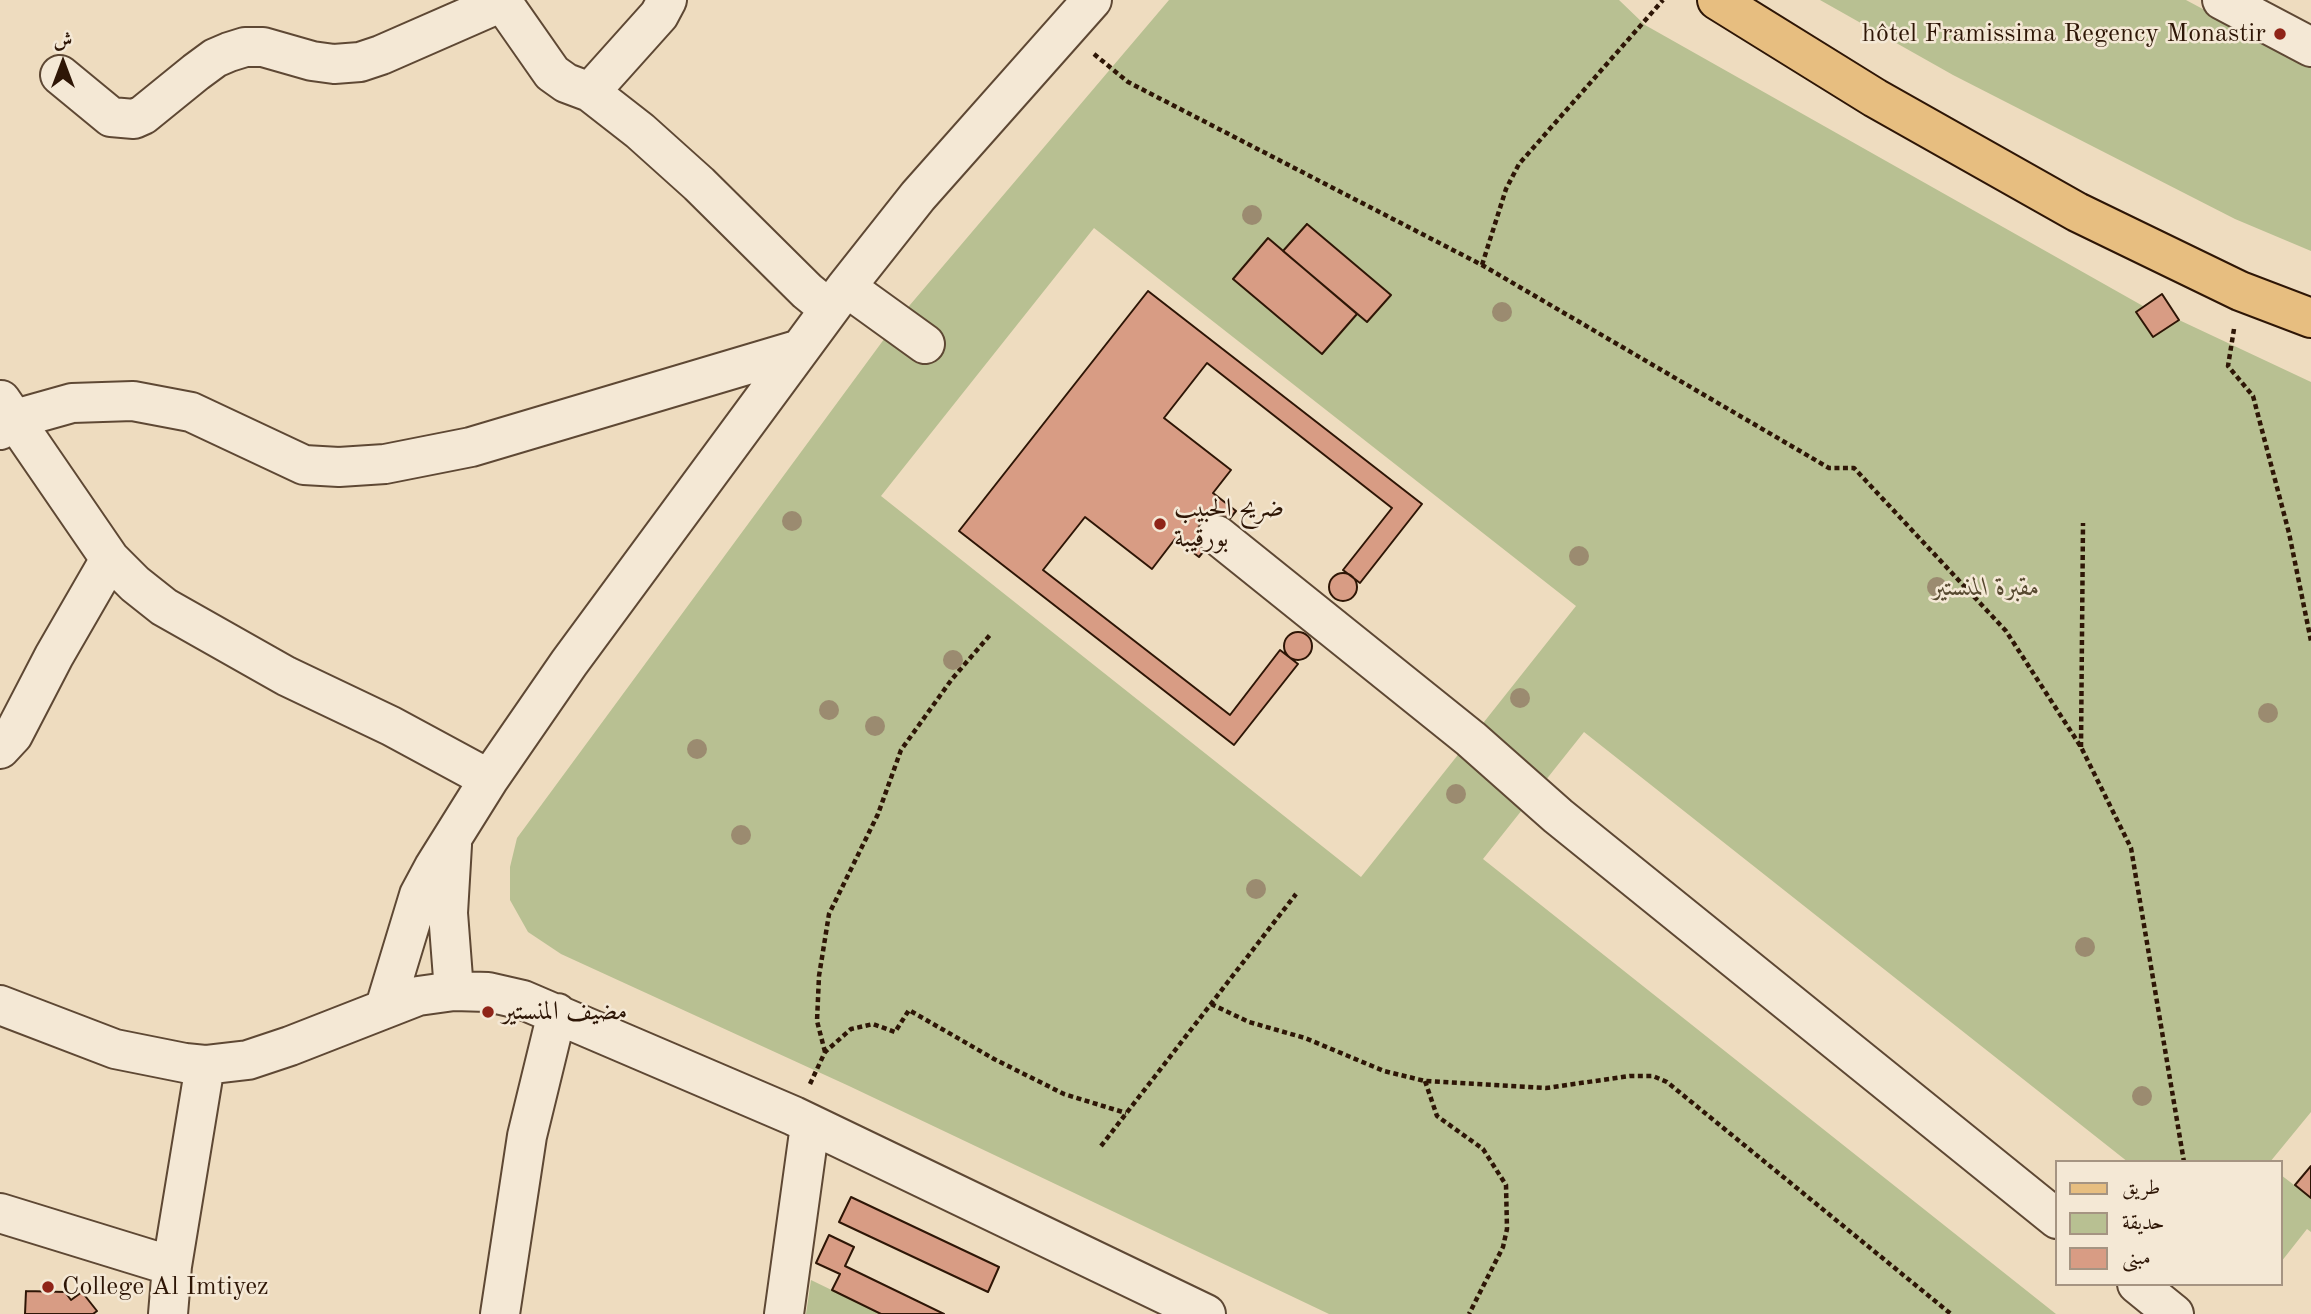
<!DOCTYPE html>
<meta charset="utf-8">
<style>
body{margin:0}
#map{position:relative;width:2311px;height:1314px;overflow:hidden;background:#eedcbf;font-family:"Old Standard TT",Amiri,serif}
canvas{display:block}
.legend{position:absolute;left:2055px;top:1160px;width:228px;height:126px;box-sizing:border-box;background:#f4e8d5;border:2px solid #a59482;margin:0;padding:9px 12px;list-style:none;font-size:21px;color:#2e1606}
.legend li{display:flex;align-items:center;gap:14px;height:35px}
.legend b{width:35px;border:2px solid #a59482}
.north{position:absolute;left:28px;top:28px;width:70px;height:70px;-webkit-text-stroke:5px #f4e8d5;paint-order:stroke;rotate:0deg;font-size:19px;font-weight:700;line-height:28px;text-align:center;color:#2e1606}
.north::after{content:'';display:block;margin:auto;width:24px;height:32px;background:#2e1606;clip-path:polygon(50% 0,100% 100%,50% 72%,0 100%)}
</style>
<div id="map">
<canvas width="2311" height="1314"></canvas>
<ul class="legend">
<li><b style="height:9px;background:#e7be80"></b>طريق</li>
<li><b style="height:19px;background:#b8c092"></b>حديقة</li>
<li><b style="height:19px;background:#d89c84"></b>مبنى</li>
</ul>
<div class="north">ش</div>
</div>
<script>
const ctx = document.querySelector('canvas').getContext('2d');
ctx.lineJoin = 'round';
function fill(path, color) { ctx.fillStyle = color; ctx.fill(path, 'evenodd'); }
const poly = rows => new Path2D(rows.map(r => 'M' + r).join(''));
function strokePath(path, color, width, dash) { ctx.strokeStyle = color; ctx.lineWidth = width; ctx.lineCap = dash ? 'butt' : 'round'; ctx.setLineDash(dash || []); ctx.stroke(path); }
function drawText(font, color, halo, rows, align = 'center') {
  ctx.font = font + ' "Old Standard TT",Amiri,serif'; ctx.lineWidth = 5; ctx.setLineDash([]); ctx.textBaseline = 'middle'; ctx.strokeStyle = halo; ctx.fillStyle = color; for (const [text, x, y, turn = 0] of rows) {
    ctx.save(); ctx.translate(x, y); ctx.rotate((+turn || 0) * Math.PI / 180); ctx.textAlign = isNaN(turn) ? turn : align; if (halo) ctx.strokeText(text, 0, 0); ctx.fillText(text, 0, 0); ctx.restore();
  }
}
const green = poly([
 [1169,0,1619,0,1645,25,2143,306,2162,294,2179,320,2311,382,2311,1112,2270,1162,2128,1162,1584,732,1483,859,2056,1314,1329,1314,849,1086,561,954,528,932,510,900,510,867,517,838,904,312],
 [1094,228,1576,606,1361,877,881,496],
 [1820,0,2186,0,2311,67,2311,251,2235,219,1953,75],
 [2281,1175,2311,1198,2311,1232,2307,1229,2281,1262],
 [811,1280,881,1314,806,1314]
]);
const building = poly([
 [1307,224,1391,295,1367,322,1283,251,1307,224],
 [1268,238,1357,314,1322,354,1233,279,1268,238],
 [1148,291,1422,504,1360,583,1343,570,1392,508,1207,363,1164,418,1231,470,1213,493,1236,511,1199,557,1175,539,1152,569,1085,517,1043,570,1230,715,1280,650,1298,664,1234,745,959,531,1148,291],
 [2162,294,2179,320,2153,337,2136,312,2162,294],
 '1329 587a14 14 0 1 1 28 0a14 14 0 1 1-28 0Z',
 '1284 646a14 14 0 1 1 28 0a14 14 0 1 1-28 0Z',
 [2311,1166,2311,1198,2295,1185,2311,1166],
 [851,1197,999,1267,988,1292,839,1222,851,1197],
 [829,1235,854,1247,845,1266,944,1314,881,1314,832,1290,840,1274,816,1263,829,1235],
 [26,1291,65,1292,71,1300,82,1292,97,1311,93,1314,25,1314,26,1291]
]);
const path = poly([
 [1094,54,1128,82,1482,265,1829,468,1854,468,2006,631,2081,747,2131,848,2184,1162],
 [1482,265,1506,189,1519,164,1663,0],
 [2234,329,2228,366,2253,396,2289,533,2311,641],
 [2081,747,2083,523],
 [1211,1004,1249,1022,1305,1038,1384,1071,1425,1081,1546,1088,1630,1076,1653,1076,1667,1082,1951,1314],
 [825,1052,817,1021,819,976,829,914,878,814,901,750,952,679,990,635],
 [1425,1081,1437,1116,1483,1149,1506,1185,1507,1229,1503,1247,1469,1314],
 [810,1084,825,1052,851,1029,873,1024,895,1032,909,1010,994,1059,1064,1094,1126,1113],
 [1101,1146,1296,894]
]);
const minor = poly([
 [501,0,552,73,566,83,590,92,640,131,699,184,807,291,829,309],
 [2222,0,2311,47],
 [60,75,111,117,134,119,143,115,196,72,215,58,229,52,245,47,263,47,312,61,334,64,360,62,381,55,502,2],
 [590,92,659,15,667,0],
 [846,287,925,344],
 [1,400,110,559,135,584,164,607,286,676,391,726,489,779],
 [0,430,15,419,72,403,133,401,191,412,304,465,339,467,385,464,471,447,797,350],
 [1217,535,1471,739,1558,816,2057,1219],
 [0,749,13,735,54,656,110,559],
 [452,845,448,913,454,991],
 [0,1005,115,1049,185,1063,205,1065,248,1060,290,1046,418,996,454,991,488,992,523,1000,794,1116,1206,1314],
 [385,1007,419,895,434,867,489,779,569,663,846,287,918,196,1092,0],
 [0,1213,172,1266],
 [2137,1284,2174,1314],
 [168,1314,172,1266,205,1065],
 [500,1314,527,1136,557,1013],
 [784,1314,810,1125]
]);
const major = poly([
 [1717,0,1875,98,2077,212,2240,291,2311,318]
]);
const trees = [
 [1252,215],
 [1502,312],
 [792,521],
 [1579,556],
 [1937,587],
 [953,660],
 [1520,698],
 [829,710],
 [2268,713],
 [875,726],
 [697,749],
 [1456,794],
 [741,835],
 [1256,889],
 [2085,947],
 [2142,1096]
];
const markers = [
 [2280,34,7,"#8f2418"],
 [1160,524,7,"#8f2418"],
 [488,1012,7,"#8f2418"],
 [48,1287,7,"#8f2418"]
];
const poiNames = [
 ["hôtel Framissima Regency Monastir",2266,34,"right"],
 ["ضريح الحبيب",1174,509],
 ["بورقيبة",1174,539],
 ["مضيف المنستير",502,1012],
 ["College Al Imtiyez",62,1287]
];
const parkNames = [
 ["مقبرة المنستير",1986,588]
];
fill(green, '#b8c092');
fill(building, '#d89c84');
strokePath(building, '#2e1606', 2);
strokePath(minor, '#5e4834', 42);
strokePath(major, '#2e1606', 42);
strokePath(path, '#2e1606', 4.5, [5, 3.5]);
strokePath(minor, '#f4e8d5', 38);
strokePath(major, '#e7be80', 38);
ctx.fillStyle = '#9b8b70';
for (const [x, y] of trees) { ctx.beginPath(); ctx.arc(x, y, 10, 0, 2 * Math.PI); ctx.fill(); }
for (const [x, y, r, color] of markers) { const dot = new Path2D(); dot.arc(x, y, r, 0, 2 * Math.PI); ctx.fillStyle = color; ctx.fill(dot); strokePath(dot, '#f4e8d5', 2.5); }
drawText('26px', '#2e1606', '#f4e8d5', poiNames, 'left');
drawText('italic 26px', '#574930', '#f4e8d5', parkNames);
</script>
